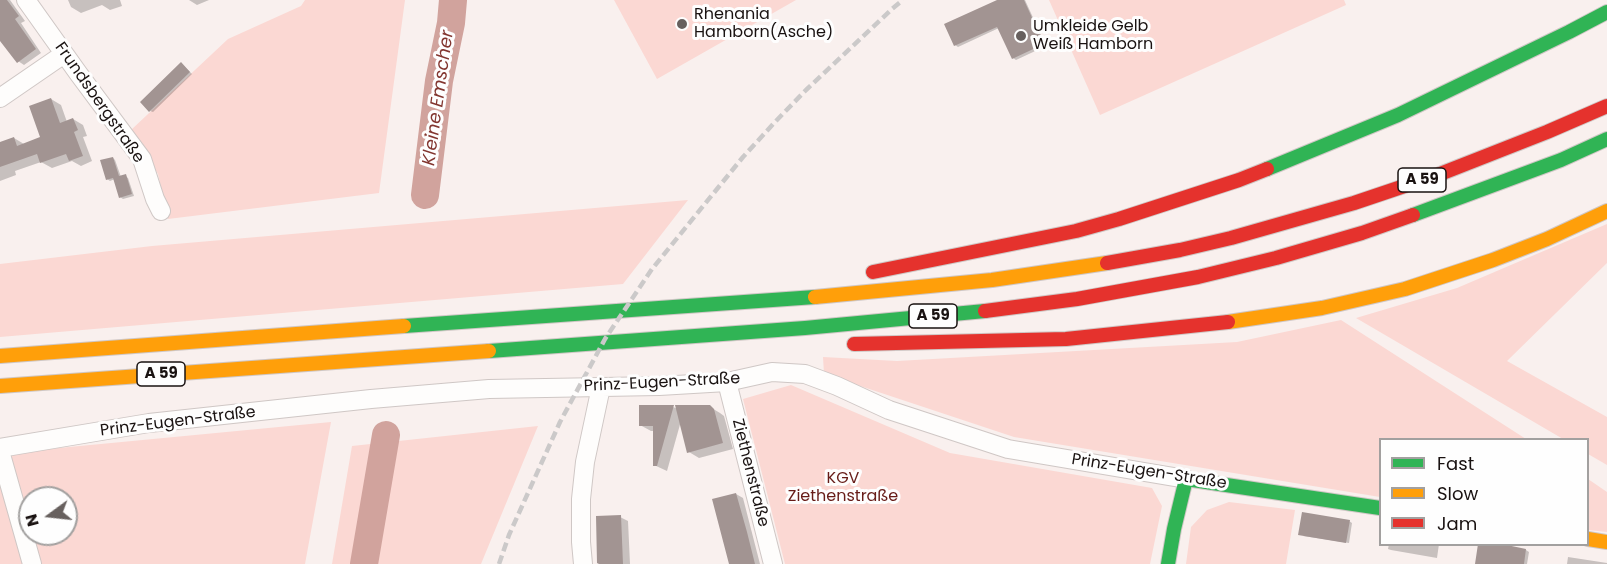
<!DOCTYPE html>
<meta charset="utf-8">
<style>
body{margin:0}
#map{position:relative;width:1607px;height:564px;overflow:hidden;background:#f9f0ee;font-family:Poppins,sans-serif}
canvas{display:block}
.legend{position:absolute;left:1379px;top:438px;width:210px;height:108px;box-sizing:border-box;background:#fefefe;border:2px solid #a2a09f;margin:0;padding:8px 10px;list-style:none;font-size:18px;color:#191211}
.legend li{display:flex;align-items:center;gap:12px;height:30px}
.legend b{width:30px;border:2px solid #a2a09f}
.north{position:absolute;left:18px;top:486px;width:60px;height:60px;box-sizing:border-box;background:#fefefe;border:2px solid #a2a09f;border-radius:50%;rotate:255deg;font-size:16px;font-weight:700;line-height:24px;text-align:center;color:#191211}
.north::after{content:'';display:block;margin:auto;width:21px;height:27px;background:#67605e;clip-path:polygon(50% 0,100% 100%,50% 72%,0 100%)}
</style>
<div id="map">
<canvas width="1607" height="564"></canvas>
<ul class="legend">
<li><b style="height:8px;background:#30b455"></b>Fast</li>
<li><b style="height:8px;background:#ff9f0a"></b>Slow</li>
<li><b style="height:8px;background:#e5322d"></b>Jam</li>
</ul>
<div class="north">N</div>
</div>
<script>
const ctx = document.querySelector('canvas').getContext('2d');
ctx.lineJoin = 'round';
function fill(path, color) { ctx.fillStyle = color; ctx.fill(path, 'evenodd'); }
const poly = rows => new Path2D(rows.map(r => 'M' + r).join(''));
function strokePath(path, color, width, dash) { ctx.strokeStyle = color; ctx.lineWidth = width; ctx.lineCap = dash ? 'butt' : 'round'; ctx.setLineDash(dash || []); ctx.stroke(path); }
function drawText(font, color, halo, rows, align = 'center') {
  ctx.font = font + ' Poppins,sans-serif'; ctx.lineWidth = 6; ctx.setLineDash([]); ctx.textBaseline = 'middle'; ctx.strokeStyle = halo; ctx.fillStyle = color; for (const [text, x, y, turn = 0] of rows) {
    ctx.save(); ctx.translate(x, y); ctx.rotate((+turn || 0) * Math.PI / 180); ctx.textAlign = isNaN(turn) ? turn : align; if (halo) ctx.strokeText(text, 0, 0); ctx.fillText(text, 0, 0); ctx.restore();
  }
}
const green = poly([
 [305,0,405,0,379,193,168,219,158,174,131,130,228,39,301,6],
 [614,0,796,0,657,79],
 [1049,0,1344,0,1346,5,1100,115],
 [688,200,623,284,0,337,0,264,152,246],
 [1607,224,1607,263,1507,361,1607,417,1607,465,1588,454,1588,440,1563,439,1356,318,1457,288],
 [1341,320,1526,439,1380,440,1380,497,1014,437,824,374,823,357,897,361,1237,342],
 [791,385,950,453,1152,488,1162,506,1150,564,785,564,743,399],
 [331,422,305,564,0,564,0,460,17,452],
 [30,498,66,498,66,534,30,534],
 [538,426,481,564,332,564,352,446],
 [1588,479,1607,492,1607,532,1588,530],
 [1229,502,1295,510,1286,564,1186,564,1191,527,1207,510]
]);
const shadow = poly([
 [0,0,10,0,25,21,21,23,41,53,24,65,18,61,0,37],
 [68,0,120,0,122,6,110,10,102,5,81,13,71,7],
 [189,0,209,0,197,5],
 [1001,0,1025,0,1046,46,1016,60,1013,58,999,28,958,47,955,45],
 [184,66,192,74,153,112,150,111],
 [51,99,61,105,67,122,73,119,83,125,87,136,83,137,92,161,81,166,72,161,52,168,41,162,15,171,16,175,0,181,0,143,14,138,24,144,42,138],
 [113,158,115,160,121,177,125,176,128,178,134,196,123,199,120,197,115,179,110,181,107,179],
 [673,407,678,409,710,407,720,413,724,416,733,449,699,458,689,452,681,421,667,471,654,465,654,431,651,431,640,425],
 [736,494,743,498,760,564,731,564],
 [620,517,628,521,630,564,599,564,598,518],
 [1349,521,1352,523,1349,543,1303,536],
 [1389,544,1439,544,1437,558,1391,550,1388,549],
 [1492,544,1526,550,1529,552,1527,564,1478,564],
 [1568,557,1607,563,1607,564,1567,564]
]);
const river = poly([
 [425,195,439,81,451,23,453,0],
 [364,564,386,435]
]);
const building = poly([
 [0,0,7,0,19,16,15,19,36,49,17,63,0,41],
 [997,0,1024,0,1044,44,1012,59,997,27,954,46,944,24],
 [181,62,190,72,149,112,140,102],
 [51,98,60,123,73,118,78,130,74,132,83,156,69,161,66,154,40,163,37,154,0,167,0,142,14,137,17,146,40,137,29,106],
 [113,157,119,176,126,174,132,194,119,198,113,178,106,180,100,160],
 [639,405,674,405,657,466,653,466,653,426,639,426],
 [675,405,710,405,714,409,723,443,687,453],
 [736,493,747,532,755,564,729,564,712,499],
 [1302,512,1350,520,1346,543,1298,535],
 [621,515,623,564,599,564,597,563,596,516],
 [1478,544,1502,544,1526,549,1524,564,1475,564]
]);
const street = poly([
 [26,0,78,73,142,159,155,199,161,211],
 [0,98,64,54],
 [727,382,773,564],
 [0,448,149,423,371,399,489,389,659,386,727,382,772,372,805,374,837,386,889,410,1008,449,1186,479],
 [0,451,32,564],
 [583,564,581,542,581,499,585,462,601,387]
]);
const fast = poly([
 [1267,169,1398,115,1569,32,1607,12],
 [1413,215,1561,160,1607,139],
 [404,326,815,297],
 [489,351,805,328,985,311],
 [1168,564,1174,529,1186,479,1380,508]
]);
const slow = poly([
 [815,297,992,280,1107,263],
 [1228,322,1322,308,1405,289,1493,260,1547,239,1607,211],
 [0,356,404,326],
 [0,386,489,351],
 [1588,539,1607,542]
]);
const jam = poly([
 [1107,263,1180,250,1231,238,1354,203,1440,174,1547,132,1607,106],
 [873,272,1076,231,1119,219,1239,180,1267,169],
 [985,311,1077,299,1198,277,1276,258,1362,233,1413,215],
 [854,344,1066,339,1228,322]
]);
const rail = poly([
 [499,564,509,535,560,422,605,339,652,269,743,157,775,122,806,90,892,9,903,0]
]);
const markers = [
 [682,24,6,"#67605e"],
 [1021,36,6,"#67605e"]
];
const shields = [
 [1422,180,48],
 [933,316,48],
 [161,374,48]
];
const shieldNames = [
 ["A 59",1422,180],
 ["A 59",933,316],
 ["A 59",161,374]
];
const poiNames = [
 ["Rhenania",694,15],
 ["Hamborn(Asche)",694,33],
 ["Umkleide Gelb",1033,27],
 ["Weiß Hamborn",1033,45]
];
const streetNames = [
 ["Frundsbergstraße",99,103,55],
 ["Prinz-Eugen-Straße",662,383,-3],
 ["Prinz-Eugen-Straße",178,422,-7],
 ["Prinz-Eugen-Straße",1149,472,9],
 ["Ziethenstraße",750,473,76]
];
const parkNames = [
 ["KGV",843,479],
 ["Ziethenstraße",843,497]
];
const waterNames = [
 ["Kleine Emscher",439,98,-82]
];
fill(green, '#fbd8d3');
fill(shadow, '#0003');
strokePath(river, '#d1a39d', 28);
fill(building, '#a29492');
strokePath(street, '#cfc7c5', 20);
strokePath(fast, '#cfc7c5', 16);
strokePath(slow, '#cfc7c5', 16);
strokePath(jam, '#cfc7c5', 16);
strokePath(street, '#fefdfc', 18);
strokePath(fast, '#30b455', 14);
strokePath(slow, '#ff9f0a', 14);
strokePath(jam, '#e5322d', 14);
strokePath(rail, '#cbc9c9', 4.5, [9, 4.5]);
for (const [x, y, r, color] of markers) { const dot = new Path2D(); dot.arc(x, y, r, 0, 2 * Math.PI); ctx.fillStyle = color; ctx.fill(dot); strokePath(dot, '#fefefe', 2); }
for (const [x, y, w] of shields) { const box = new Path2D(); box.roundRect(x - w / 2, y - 12, w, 24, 4.5); ctx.fillStyle = '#fefefe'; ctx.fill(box); strokePath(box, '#191211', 1.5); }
drawText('bold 15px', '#191211', null, shieldNames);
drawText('16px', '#191211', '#fefefe', poiNames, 'left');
drawText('16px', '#191211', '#fefefe', streetNames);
drawText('16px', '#671c18', '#fefefe', parkNames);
drawText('italic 18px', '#82352f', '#fefefe', waterNames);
</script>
